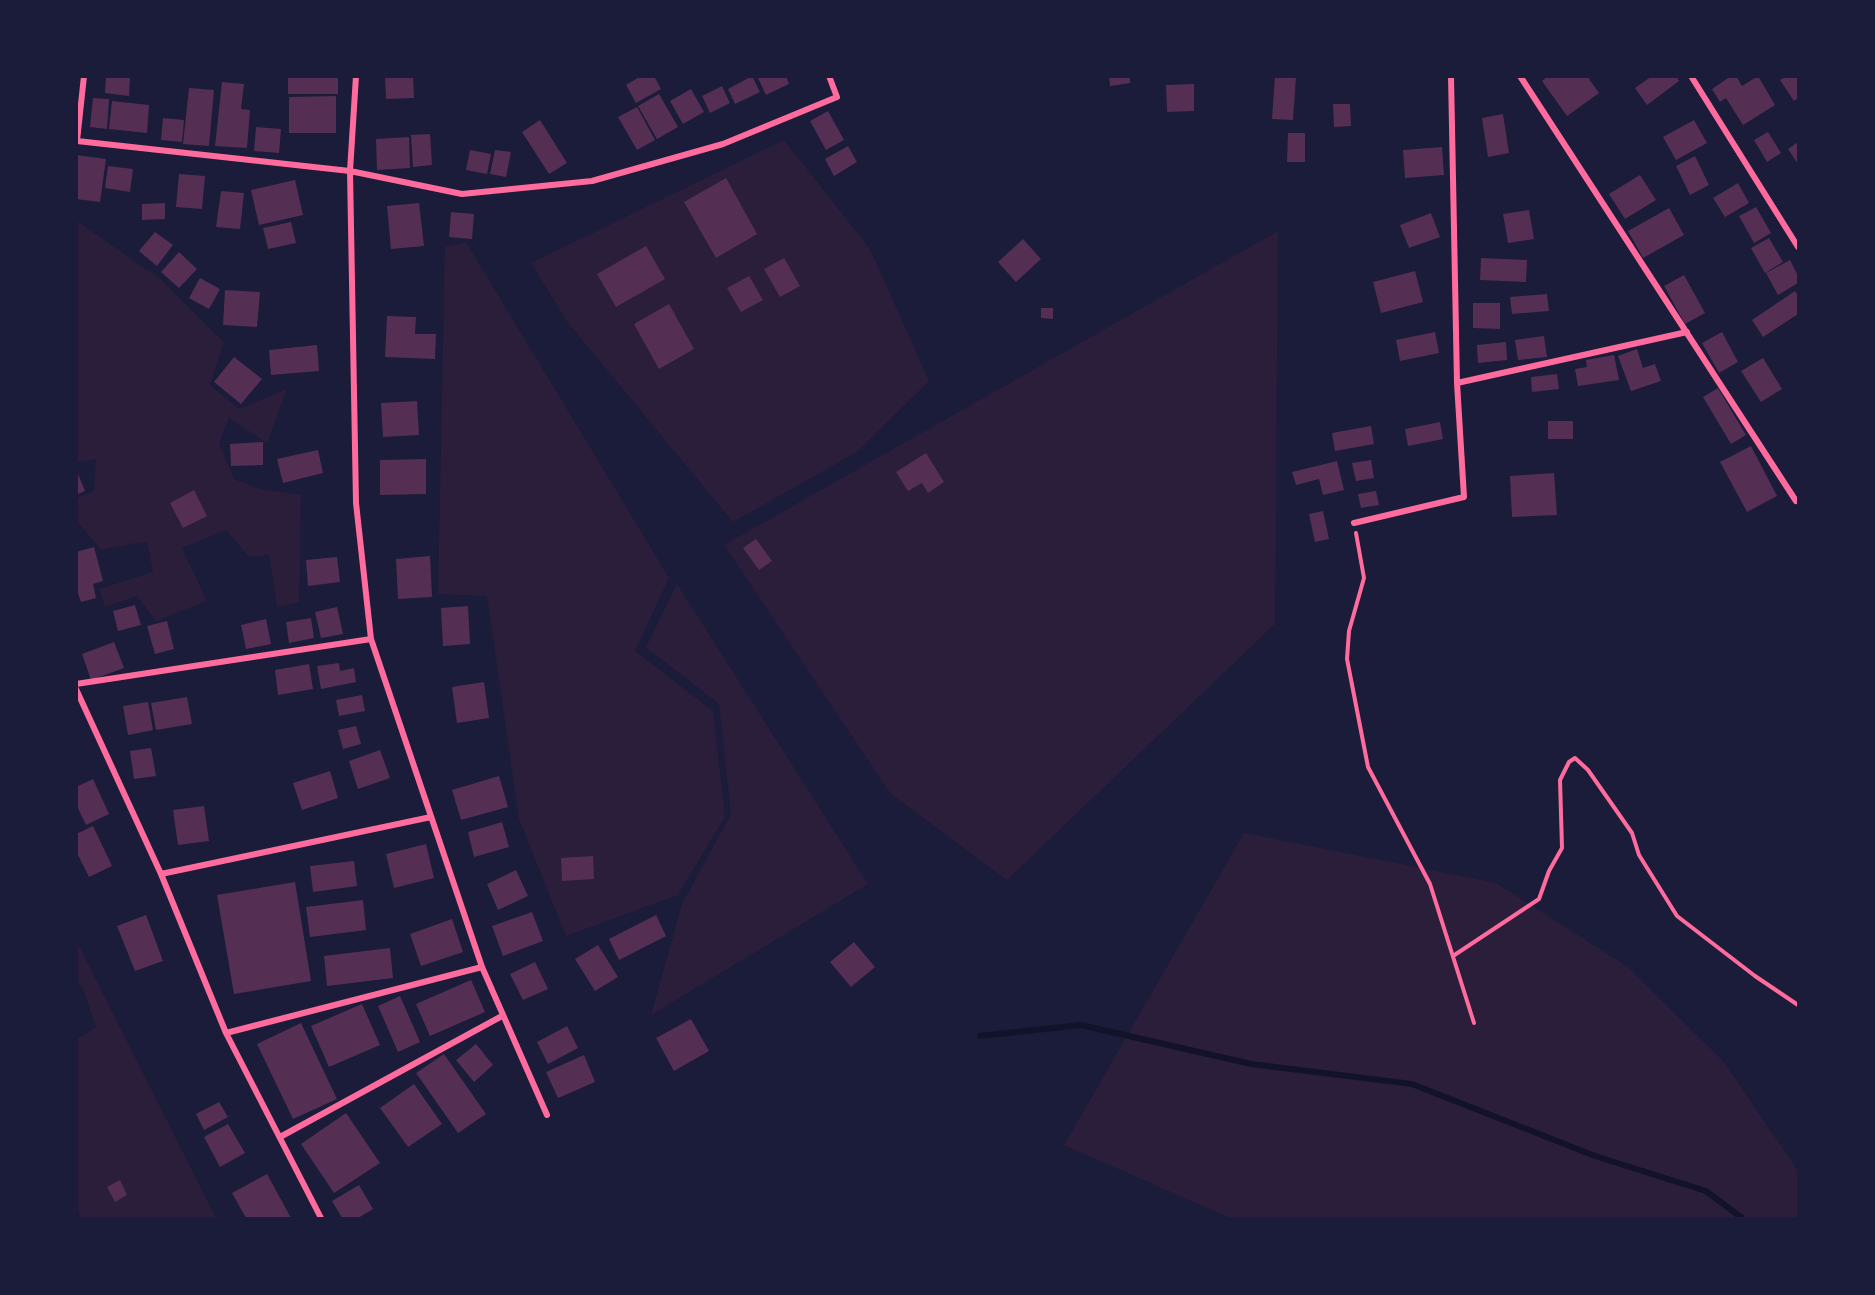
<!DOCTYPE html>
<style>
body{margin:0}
#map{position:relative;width:1875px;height:1295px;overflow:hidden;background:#1b1b3a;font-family:Signika,sans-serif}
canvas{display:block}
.frame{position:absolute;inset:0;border:78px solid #1b1b3a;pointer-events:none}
</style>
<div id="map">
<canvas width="1875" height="1295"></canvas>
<div class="frame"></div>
</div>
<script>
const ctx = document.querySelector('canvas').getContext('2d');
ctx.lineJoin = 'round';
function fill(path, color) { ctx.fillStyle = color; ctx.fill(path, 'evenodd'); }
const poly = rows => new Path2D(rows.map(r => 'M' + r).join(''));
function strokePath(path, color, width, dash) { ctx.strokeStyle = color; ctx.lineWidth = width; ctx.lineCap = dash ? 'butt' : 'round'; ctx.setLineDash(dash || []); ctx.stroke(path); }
const green = poly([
 [784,140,870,249,929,381,857,452,733,522,568,323,531,263],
 [77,221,160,279,224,342,210,385,239,409,287,389,267,443,229,418,219,443,234,479,260,489,301,495,299,602,277,607,269,555,249,557,226,530,182,548,207,601,156,621,137,596,105,607,99,589,153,572,147,541,101,550,77,521,77,498,94,491,96,459,77,462],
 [1278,231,1275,624,1007,880,891,794,724,545],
 [466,242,669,578,635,651,713,711,725,817,678,895,566,936,519,819,487,596,438,594,445,247],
 [677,584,868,884,651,1015,682,904,731,814,719,704,646,647],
 [1244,833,1496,883,1628,967,1724,1062,1798,1171,1798,1218,1230,1218,1064,1145],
 [76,940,216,1218,77,1218,80,1214,76,1203,77,1039,96,1027,82,986,77,984]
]);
const stream = poly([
 [980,1036,1081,1025,1251,1064,1412,1084,1595,1156,1706,1191,1742,1218]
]);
const building = poly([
 [106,76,130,76,129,96,105,93],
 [288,76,338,76,338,94,288,94],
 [385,76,413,76,414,98,386,99],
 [641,76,654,76,661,89,636,103,626,85],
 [752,76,760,92,735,104,728,89],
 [757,76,786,76,789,84,766,95],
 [1109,76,1130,76,1130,83,1110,86],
 [1275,76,1296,76,1293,120,1272,119],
 [1548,76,1587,76,1599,93,1567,116,1542,81],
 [1652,76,1676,76,1679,81,1647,105,1635,88],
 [1731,76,1736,76,1742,86,1758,76,1775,105,1743,125,1726,98,1720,102,1712,89],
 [1787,76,1798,76,1798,98,1794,101,1780,80],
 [222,82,244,84,241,109,250,110,247,148,215,146],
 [1194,84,1194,111,1167,112,1166,85],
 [722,86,730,103,710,113,702,96],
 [189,88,214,90,209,146,183,144],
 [691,89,704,112,683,124,670,101],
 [659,94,678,127,657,139,638,106],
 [336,96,336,133,289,133,289,97],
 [93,98,109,99,107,129,90,127],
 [112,101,149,105,147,133,109,129],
 [1333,104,1350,104,1351,126,1334,127],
 [637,107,655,140,637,150,618,117],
 [828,111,844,140,826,150,810,121],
 [1503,114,1509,153,1488,157,1482,118],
 [163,118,184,120,182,142,161,140],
 [540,120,567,163,549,174,522,132],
 [1694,120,1707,143,1676,160,1663,137],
 [256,127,281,129,279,153,254,151],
 [1768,132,1781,153,1767,162,1754,140],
 [1288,133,1305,133,1305,162,1287,162],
 [430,134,432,165,413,167,411,135],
 [409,137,410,168,377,170,376,139],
 [1798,142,1798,164,1788,149],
 [848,146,857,162,834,176,825,159],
 [1442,147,1444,175,1405,178,1403,150],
 [470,150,491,154,487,174,466,170],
 [495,150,511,152,506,177,490,174],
 [76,155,106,159,100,202,76,199],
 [1695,156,1709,185,1690,195,1676,166],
 [108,166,133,169,130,192,105,188],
 [179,174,205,176,202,209,176,207],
 [1640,175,1656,200,1625,219,1609,194],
 [726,178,757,234,716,258,684,202],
 [295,180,303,215,259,225,251,190],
 [1738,183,1749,203,1725,217,1713,198],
 [221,191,244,193,240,229,216,227],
 [165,203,165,219,142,220,142,204],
 [419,203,424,246,391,249,387,206],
 [1756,207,1771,233,1754,243,1739,216],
 [1669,208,1684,235,1643,258,1628,231],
 [1529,210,1534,239,1508,243,1503,214],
 [451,212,474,214,472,239,449,237],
 [1431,213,1440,237,1409,248,1400,225],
 [291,222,296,243,268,249,263,228],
 [155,232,173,245,157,266,139,251],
 [1769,238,1783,262,1765,273,1751,248],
 [1023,239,1041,259,1016,282,998,262],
 [646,246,665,279,616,307,597,274],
 [179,252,197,269,179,288,161,272],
 [784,258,800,286,780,297,764,269],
 [1481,258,1527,260,1526,282,1480,280],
 [1790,260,1798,276,1798,283,1778,295,1766,273],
 [1415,271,1423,302,1381,313,1373,282],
 [1684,275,1705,313,1685,324,1664,286],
 [749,276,763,300,741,312,727,288],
 [200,278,220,289,209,309,189,298],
 [225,290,260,292,257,327,223,325],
 [1795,291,1798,296,1798,314,1763,337,1752,320],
 [1547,294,1549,311,1512,314,1510,297],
 [1473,303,1500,303,1500,329,1473,328],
 [669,304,694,349,659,369,634,324],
 [1041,308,1053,308,1053,319,1041,318],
 [387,316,416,317,415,334,436,334,435,359,385,357],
 [1435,332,1439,353,1400,361,1396,340],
 [1722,332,1738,362,1719,373,1702,343],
 [1544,336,1547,357,1518,360,1515,340],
 [1506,342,1507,360,1478,363,1477,345],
 [317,345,319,371,271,375,269,350],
 [1637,349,1643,368,1655,364,1661,381,1631,391,1618,356],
 [1614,355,1619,380,1578,386,1575,369,1587,367,1586,360],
 [234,357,262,379,241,404,214,382],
 [1763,358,1782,389,1761,402,1741,371],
 [1557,374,1559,389,1532,392,1531,377],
 [1718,388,1746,435,1731,444,1703,397],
 [417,401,419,435,383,437,381,403],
 [1548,421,1573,421,1573,439,1548,439],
 [1440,422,1443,439,1408,446,1405,429],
 [1371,426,1374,444,1335,451,1332,433],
 [263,442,263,465,231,466,230,444],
 [1751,446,1777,496,1747,512,1720,462],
 [318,450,323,473,283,483,277,459],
 [926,453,944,482,928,493,922,483,908,491,896,472],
 [426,459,426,494,380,495,380,460],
 [1371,460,1374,478,1356,481,1352,463],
 [1337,461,1344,490,1323,495,1319,479,1296,485,1292,472],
 [76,469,85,491,76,495],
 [1554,473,1557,515,1512,517,1510,476],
 [194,490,207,516,183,528,170,503],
 [1376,491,1379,505,1361,508,1358,494],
 [1323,511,1329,539,1315,542,1309,514],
 [756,539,772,561,759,570,743,548],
 [94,547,103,581,93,584,96,598,81,602,76,588,76,552],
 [430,556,432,597,398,599,396,559],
 [337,557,340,582,308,586,306,560],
 [135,605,141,625,118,631,113,611],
 [468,606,470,644,443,646,441,608],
 [337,607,343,634,321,638,315,612],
 [311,618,314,638,289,643,286,622],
 [266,619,271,644,246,649,241,625],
 [167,621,174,649,155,654,147,626],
 [114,642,124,668,91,680,82,654],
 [339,663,340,671,354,668,356,682,321,689,317,666],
 [309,664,313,689,278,695,275,670],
 [484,682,489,718,457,723,452,687],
 [362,695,365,711,339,716,336,700],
 [187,697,192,724,156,730,151,703],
 [148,702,153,730,128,735,123,706],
 [356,726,361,744,343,749,338,730],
 [151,748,156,776,134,779,130,751],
 [380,750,390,778,358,789,349,761],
 [330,771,338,798,302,810,293,783],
 [499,776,508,807,461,820,452,790],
 [93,779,109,814,86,825,76,804,76,787],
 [204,806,209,841,178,845,173,810],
 [502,822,509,847,474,857,468,832],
 [93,826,112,866,89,877,76,851,76,834],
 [426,844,434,878,394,888,386,854],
 [593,856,594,879,562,881,561,858],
 [354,861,357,886,313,892,310,866],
 [516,870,528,896,498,910,487,884],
 [295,882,311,981,234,994,217,895],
 [363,900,366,930,310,937,306,907],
 [532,912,543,941,503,956,492,926],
 [146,915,163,961,135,971,117,926],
 [656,915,666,936,619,960,609,939],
 [452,919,463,952,421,966,410,934],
 [854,942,875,967,851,987,830,962],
 [598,945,618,977,595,991,575,959],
 [390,948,393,978,327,986,324,956],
 [535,962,548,989,523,1000,510,974],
 [471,980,485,1012,430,1036,416,1004],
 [400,996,420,1042,398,1052,378,1006],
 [362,1004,380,1045,329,1067,311,1026],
 [691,1019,709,1051,674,1071,656,1038],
 [301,1023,337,1099,293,1119,257,1044],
 [567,1026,578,1048,548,1064,537,1042],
 [476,1044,493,1065,474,1082,456,1060],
 [444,1054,486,1114,458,1133,416,1073],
 [584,1055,595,1082,558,1098,546,1072],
 [414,1084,442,1124,408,1147,380,1108],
 [219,1102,228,1117,204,1130,196,1114],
 [346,1113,380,1163,334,1193,301,1144],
 [228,1124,245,1153,220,1167,204,1137],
 [267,1174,291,1218,246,1218,232,1193],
 [120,1180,127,1195,115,1202,107,1187],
 [359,1185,373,1209,358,1218,342,1218,332,1201]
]);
const path = poly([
 [1356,533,1364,578,1349,631,1347,659,1368,767,1430,884,1474,1023],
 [1453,956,1539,899,1549,871,1562,848,1560,780,1569,762,1575,758,1588,770,1632,833,1639,855,1677,916,1755,976,1798,1005]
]);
const minor = poly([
 [84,76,77,141,350,171,462,194,592,181,723,144,837,97,829,76],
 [356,76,350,171,356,503,371,639,482,967,547,1115],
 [1520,76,1796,501],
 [1691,76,1798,247],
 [1457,383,1687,332],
 [1354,523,1464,497,1457,383,1451,76],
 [76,684,371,639],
 [76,689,161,874,226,1033,321,1218],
 [161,874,431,817],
 [226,1033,482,967],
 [280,1137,502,1016]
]);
fill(green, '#2a1e3b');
strokePath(stream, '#12122b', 6);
fill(building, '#542f53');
strokePath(path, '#ff6b9d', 4);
strokePath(minor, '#ff6b9d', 6);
</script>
